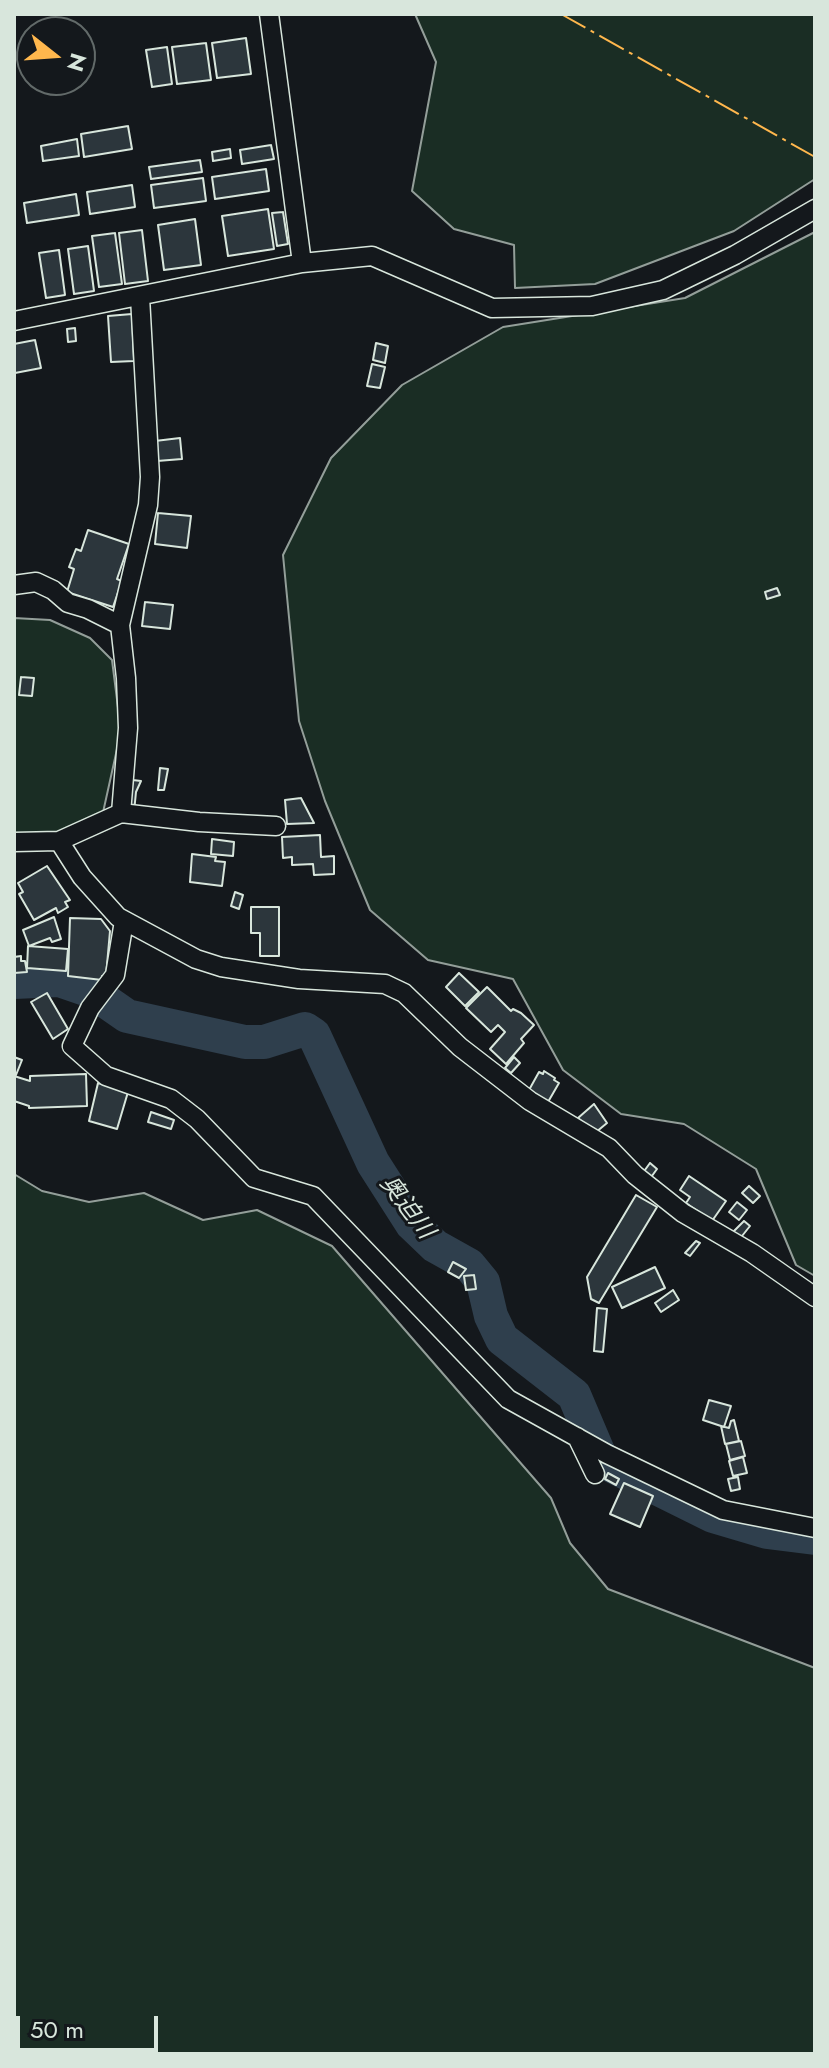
<!DOCTYPE html>
<meta charset="utf-8">
<style>
body{margin:0}
#map{position:relative;width:829px;height:2068px;overflow:hidden;background:#14181c;font-family:Jost,sans-serif}
canvas{display:block}
.frame{position:absolute;inset:0;border:16px solid #d8e6dc;pointer-events:none}
.north{position:absolute;left:16px;top:16px;width:80px;height:80px;box-sizing:border-box;background:#14181c;border:2px solid #626a69;border-radius:50%;rotate:107deg;font-size:22px;font-weight:700;line-height:32px;text-align:center;color:#d8e6dc}
.north::after{content:'';display:block;margin:auto;width:28px;height:36px;background:#ffb74d;clip-path:polygon(50% 0,100% 100%,50% 72%,0 100%)}
.scale{position:absolute;left:16px;top:2016px;width:142px;height:36px;box-sizing:border-box;border:4px solid #d8e6dc;border-top:0;padding-left:10px;font-size:24px;line-height:28px;white-space:nowrap;color:#d8e6dc;-webkit-text-stroke:6px #14181c;paint-order:stroke}
</style>
<div id="map">
<canvas width="829" height="2068"></canvas>
<div class="frame"></div>
<div class="north">N</div>
<div class="scale">50 m</div>
</div>
<script>
const ctx = document.querySelector('canvas').getContext('2d');
ctx.lineJoin = 'round';
function fill(path, color) { ctx.fillStyle = color; ctx.fill(path, 'evenodd'); }
const poly = rows => new Path2D(rows.map(r => 'M' + r).join(''));
function strokePath(path, color, width, dash) { ctx.strokeStyle = color; ctx.lineWidth = width; ctx.lineCap = dash ? 'butt' : 'round'; ctx.setLineDash(dash || []); ctx.stroke(path); }
function drawText(font, color, halo, rows, align = 'center') {
  ctx.font = font + ' Jost,"Noto Sans JP",sans-serif'; ctx.lineWidth = 6; ctx.setLineDash([]); ctx.textBaseline = 'middle'; ctx.strokeStyle = halo; ctx.fillStyle = color; for (const [text, x, y, turn = 0] of rows) {
    ctx.save(); ctx.translate(x, y); ctx.rotate((+turn || 0) * Math.PI / 180); ctx.textAlign = isNaN(turn) ? turn : align; if (halo) ctx.strokeText(text, 0, 0); ctx.fillText(text, 0, 0); ctx.restore();
  }
}
const green = poly([
 [415,14,815,14,815,179,734,231,595,284,515,288,514,245,454,229,412,191,436,62,415,14],
 [815,232,815,1276,796,1265,756,1169,684,1124,621,1114,563,1070,513,979,428,960,370,910,325,801,299,721,283,555,331,458,402,385,503,327,685,298,815,232],
 [14,618,50,620,90,638,112,660,121,731,102,817,67,835,14,834,14,618],
 [14,1174,42,1191,89,1202,144,1193,203,1220,257,1210,332,1246,551,1498,570,1543,608,1589,815,1668,815,2054,14,2054,14,1174]
]);
const river = poly([
 [14,982,59,980,91,991,127,1016,245,1042,264,1042,305,1029,314,1035,373,1163,412,1224,435,1246,469,1265,483,1282,491,1316,502,1339,574,1395,602,1461,713,1516,767,1532,815,1538]
]);
const building = poly([
 [246,38,251,74,217,78,212,43,246,38],
 [206,43,211,80,177,84,172,47,206,43],
 [167,47,172,84,152,87,146,50,167,47],
 [128,126,132,149,84,157,81,134,128,126],
 [77,139,79,156,43,161,41,146,77,139],
 [271,145,274,159,242,164,240,150,271,145],
 [230,149,231,158,213,161,212,152,230,149],
 [200,160,202,172,151,179,149,167,200,160],
 [266,169,269,191,215,199,212,177,266,169],
 [203,178,206,201,154,208,151,185,203,178],
 [132,185,135,207,90,214,87,192,132,185],
 [76,194,79,215,27,223,24,203,76,194],
 [268,209,274,249,228,256,222,216,268,209],
 [283,212,288,244,277,246,272,213,283,212],
 [195,219,201,265,164,270,158,225,195,219],
 [142,230,148,281,125,284,119,233,142,230],
 [115,233,122,284,99,287,92,236,115,233],
 [88,246,94,291,74,294,68,249,88,246],
 [59,250,65,295,46,298,39,253,59,250],
 [132,314,134,361,111,362,108,316,132,314],
 [75,328,76,341,68,342,67,329,75,328],
 [35,340,41,368,15,373,14,344,35,340],
 [376,343,388,346,385,363,373,360,376,343],
 [372,364,385,367,380,388,367,386,372,364],
 [180,438,182,459,157,461,155,441,180,438],
 [158,513,191,516,187,548,155,544,158,513],
 [88,530,129,544,117,579,122,581,113,607,67,592,74,569,69,567,76,549,81,551,88,530],
 [777,588,780,595,767,599,765,592,777,588],
 [145,602,173,605,170,629,142,626,145,602],
 [21,677,34,678,32,696,19,695,21,677],
 [160,768,168,769,164,790,158,790,160,768],
 [133,780,141,781,136,792,134,812,127,810,133,780],
 [301,798,314,823,287,824,285,800,301,798],
 [320,835,321,857,334,856,334,874,314,875,313,864,292,865,292,857,283,858,282,837,320,835],
 [212,839,234,842,233,856,211,854,212,839],
 [192,854,216,857,215,861,225,862,222,886,190,882,192,854],
 [47,866,70,900,65,902,68,907,58,913,56,908,34,920,19,894,23,892,18,883,47,866],
 [235,892,243,895,239,909,231,906,235,892],
 [251,907,279,907,279,956,260,956,260,933,251,933,251,907],
 [54,917,61,939,52,942,50,938,29,946,23,930,54,917],
 [70,918,101,919,110,931,106,976,102,976,102,980,68,976,70,918],
 [28,946,68,949,66,971,27,968,28,946],
 [21,956,21,961,25,961,27,972,14,973,14,957,21,956],
 [459,973,479,992,465,1006,446,987,459,973],
 [487,987,511,1011,513,1009,521,1013,534,1025,521,1039,524,1043,506,1064,490,1049,505,1032,498,1025,491,1032,466,1008,487,987],
 [47,993,68,1029,53,1039,31,1002,47,993],
 [14,1057,22,1060,16,1075,14,1074,14,1057],
 [514,1057,520,1063,511,1073,505,1068,514,1057],
 [544,1071,555,1078,554,1080,559,1083,548,1102,529,1090,539,1072,543,1074,544,1071],
 [86,1074,87,1106,29,1108,29,1106,14,1101,14,1076,30,1081,30,1076,86,1074],
 [98,1083,128,1092,117,1129,89,1121,98,1083],
 [594,1104,607,1123,595,1133,578,1118,594,1104],
 [151,1112,174,1120,171,1129,148,1122,151,1112],
 [650,1163,657,1169,649,1180,642,1174,650,1163],
 [689,1176,726,1201,712,1221,686,1203,690,1197,680,1190,689,1176],
 [749,1186,760,1196,753,1203,742,1193,749,1186],
 [636,1195,657,1207,599,1303,591,1299,587,1277,636,1195],
 [737,1202,747,1210,739,1220,729,1212,737,1202],
 [744,1221,750,1226,738,1241,730,1235,744,1221],
 [696,1241,700,1243,690,1256,685,1253,696,1241],
 [453,1262,466,1269,459,1278,448,1272,453,1262],
 [655,1267,665,1288,622,1308,612,1287,655,1267],
 [474,1275,476,1289,466,1290,464,1276,474,1275],
 [673,1290,679,1300,661,1312,655,1303,673,1290],
 [597,1308,607,1309,603,1352,594,1351,597,1308],
 [709,1400,731,1406,724,1427,703,1420,709,1400],
 [734,1420,739,1441,725,1444,721,1426,729,1428,731,1421,734,1420],
 [741,1441,745,1456,730,1460,726,1444,741,1441],
 [743,1457,747,1473,733,1476,729,1461,743,1457],
 [608,1473,619,1479,616,1485,605,1479,608,1473],
 [738,1477,740,1489,731,1491,728,1479,738,1477],
 [624,1483,653,1496,640,1527,610,1514,624,1483]
]);
const minor = poly([
 [269,14,302,263],
 [14,321,302,263,372,256,492,308,592,306,663,290,735,255,815,209],
 [14,585,36,582,53,590,68,603,88,609,120,625],
 [121,813,199,822,276,826],
 [59,841,82,877,118,917,196,959,221,967,299,979,385,984,404,993,460,1047,530,1101,609,1148,635,1175,683,1213,752,1253,815,1297],
 [14,842,59,841,121,813,128,728,126,678,120,625,148,505,150,477,140,297],
 [124,921,115,975,90,1008,72,1046,106,1076,171,1099,197,1119,254,1178,313,1196,508,1399,607,1454,723,1510,815,1528],
 [577,1437,595,1474]
]);
const power = poly([
 [561,14,815,157]
]);
const waterNames = [
 ["奥迫川",406,1208,53]
];
fill(green, '#1a2d24');
strokePath(green, '#939e99', 2);
strokePath(river, '#2f3f4d', 34);
fill(building, '#2c363c');
strokePath(building, '#d8e6dc', 2);
strokePath(minor, '#d8e6dc', 21);
strokePath(minor, '#14181c', 18);
strokePath(power, '#ffb74d', 2, [28, 6, 4, 6]);
drawText('italic 24px', '#d8e6dc', '#14181c', waterNames);
</script>
